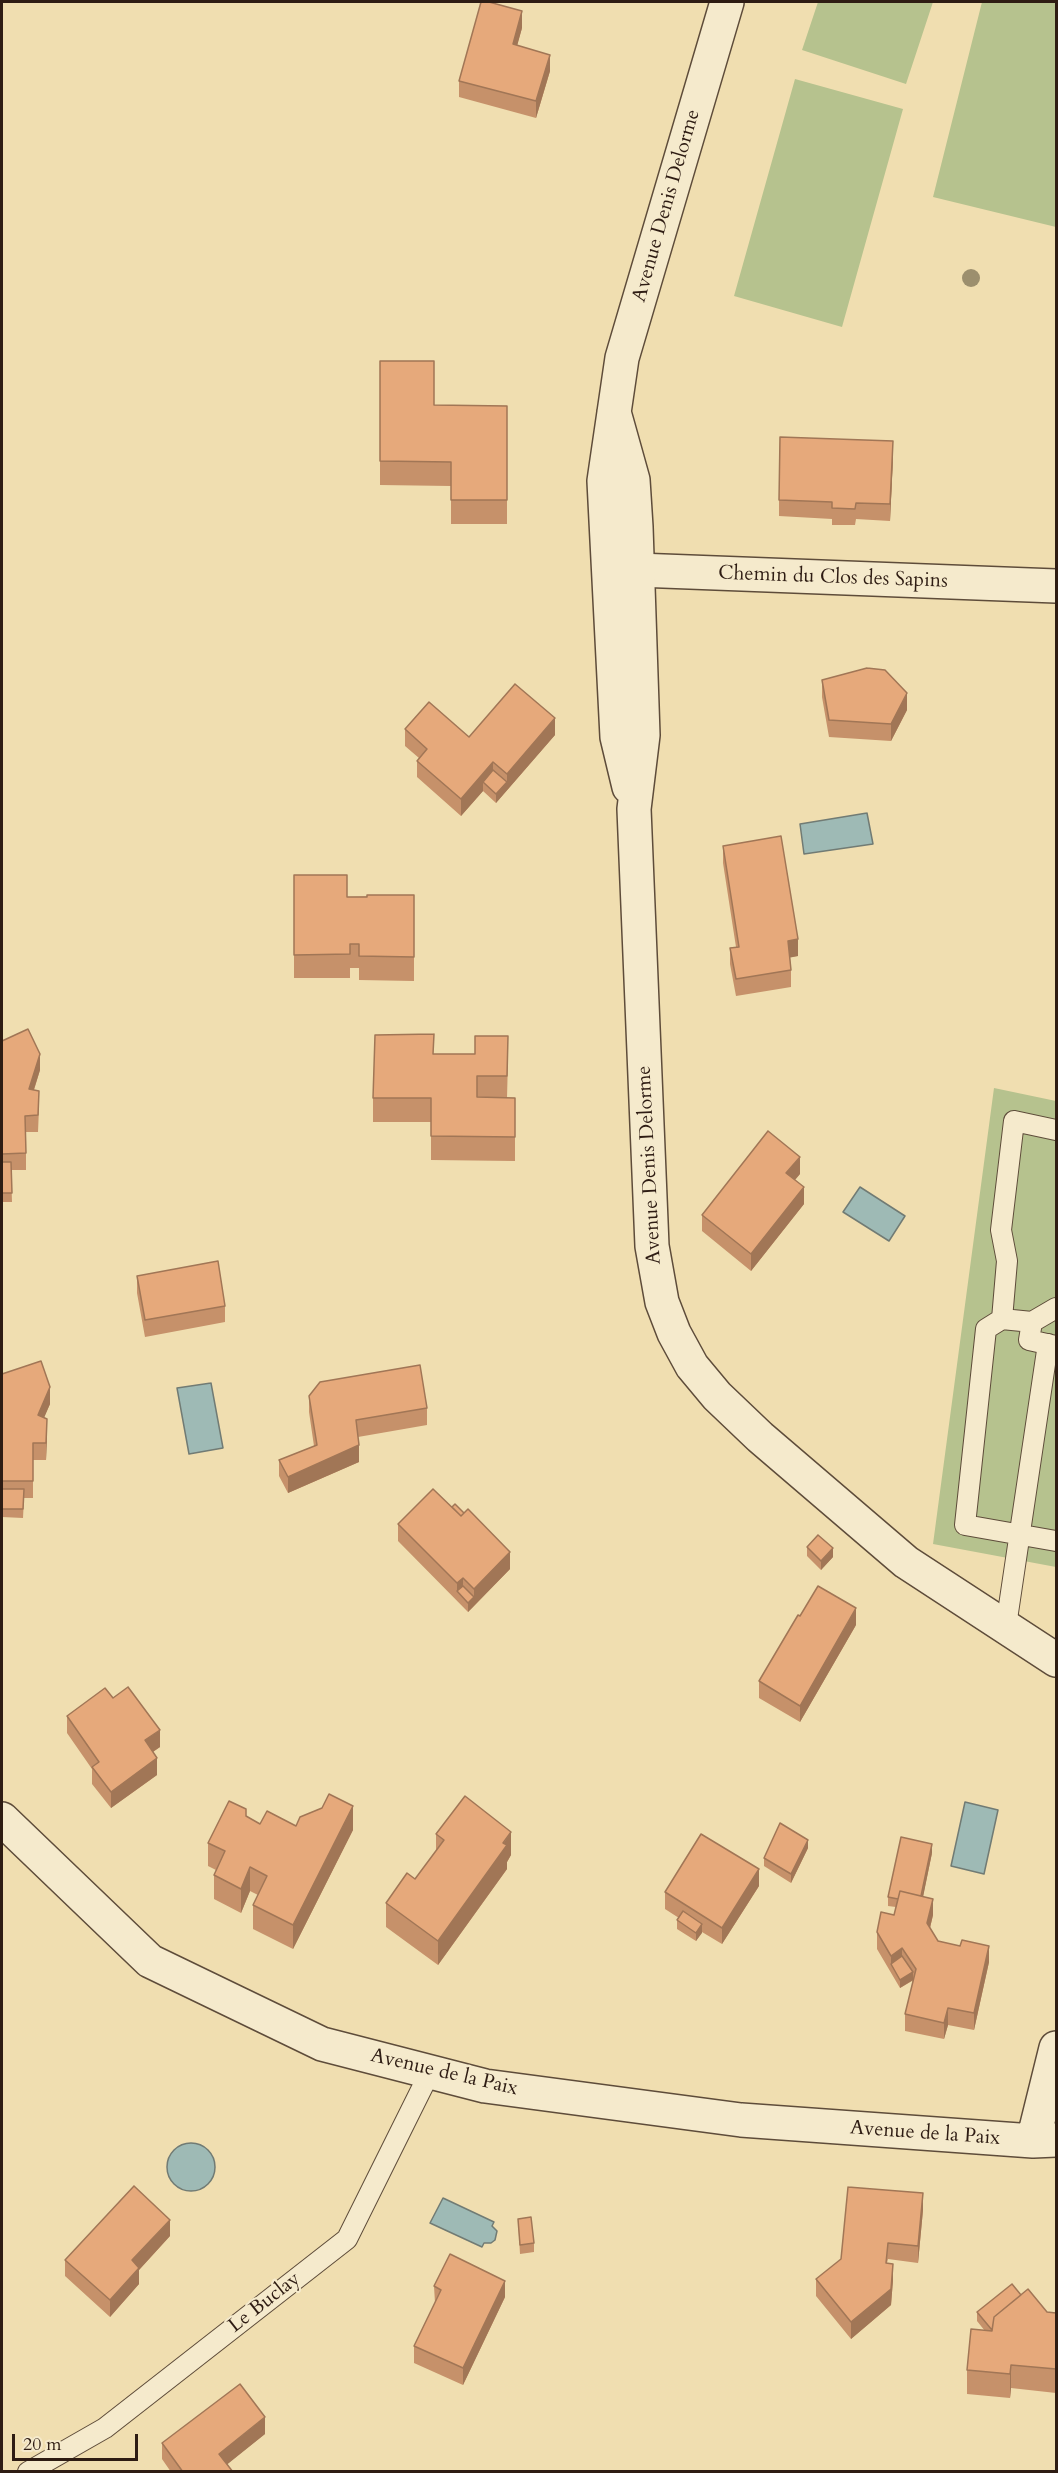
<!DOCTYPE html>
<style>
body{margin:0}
#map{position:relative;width:1058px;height:2473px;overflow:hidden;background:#f0deb0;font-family:Cardo,serif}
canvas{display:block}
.frame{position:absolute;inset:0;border:3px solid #2e1c13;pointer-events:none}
.scale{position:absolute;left:12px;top:2434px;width:126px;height:27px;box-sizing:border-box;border:3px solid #2e1c13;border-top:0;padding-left:8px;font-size:18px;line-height:21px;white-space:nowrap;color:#2e1c13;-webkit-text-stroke:4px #f5eacc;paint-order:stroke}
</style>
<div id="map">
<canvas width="1058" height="2473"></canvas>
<div class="frame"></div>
<div class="scale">20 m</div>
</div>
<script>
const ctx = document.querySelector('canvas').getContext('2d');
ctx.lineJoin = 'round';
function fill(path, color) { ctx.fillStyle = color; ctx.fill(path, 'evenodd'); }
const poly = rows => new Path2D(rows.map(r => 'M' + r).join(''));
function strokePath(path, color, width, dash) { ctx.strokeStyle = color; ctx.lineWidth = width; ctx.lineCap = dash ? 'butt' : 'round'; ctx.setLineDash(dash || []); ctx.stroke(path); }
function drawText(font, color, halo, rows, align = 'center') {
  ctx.font = font + ' Cardo,serif'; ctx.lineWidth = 4.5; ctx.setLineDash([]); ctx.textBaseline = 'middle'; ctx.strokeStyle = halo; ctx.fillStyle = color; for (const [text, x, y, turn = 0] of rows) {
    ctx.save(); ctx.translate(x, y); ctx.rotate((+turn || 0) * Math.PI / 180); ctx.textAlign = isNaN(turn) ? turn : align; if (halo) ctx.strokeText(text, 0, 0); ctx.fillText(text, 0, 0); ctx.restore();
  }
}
const green = poly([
 [818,2,933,2,906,84,802,50],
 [982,2,1056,2,1056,227,933,197],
 [795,79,903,109,842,327,734,296],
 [994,1088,1056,1101,1056,1567,933,1544]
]);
const water = poly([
 [867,813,873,844,804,854,800,824,867,813],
 [860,1187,905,1216,889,1241,843,1212,860,1187],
 [211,1383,223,1448,189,1454,177,1388,211,1383],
 [965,1802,998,1810,984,1874,951,1866,965,1802],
 '167 2167a24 24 0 1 1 48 0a24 24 0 1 1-48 0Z',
 [443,2198,494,2222,492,2226,497,2231,495,2240,491,2243,484,2243,482,2247,430,2223,443,2198]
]);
const service = poly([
 [1056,1308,1032,1322,1029,1340,1056,1346],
 [1002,1319,986,1329,965,1525,1056,1541],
 [1032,1322,1002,1319,1007,1261,1001,1230,1014,1121,1056,1130],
 [1006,1626,1048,1344],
 [28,2472,105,2428,347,2239,430,2072]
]);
const minor = poly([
 [611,569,1056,586]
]);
const tertiary = poly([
 [614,412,633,480,636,527,643,735,634,809,652,1246,662,1302,674,1333,692,1366,717,1396,760,1437,906,1562,1056,1660],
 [629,787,617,737,604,481,622,358,727,2],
 [2,1819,150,1961,322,2044,485,2086,741,2120,1033,2141,1056,2140],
 [1033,2141,1056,2048]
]);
const trees = [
 [971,278]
];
const wall = poly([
 [522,28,517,45,550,71,536,118,459,97,459,81],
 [380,361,434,405,507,406,507,524,451,524,451,486,380,485],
 [893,458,890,521,856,519,855,525,832,525,832,519,779,516,779,500],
 [822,680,907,710,891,741,829,737,822,697],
 [405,729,469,737,555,735,496,803,483,791,461,816,417,777,417,761,419,758,405,746],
 [723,846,798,956,790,957,791,970,791,987,736,996,730,964,730,948,736,947,723,863],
 [294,875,347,897,414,895,414,981,359,980,359,968,350,968,350,978,294,978],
 [2,1041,40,1070,34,1090,39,1108,38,1132,26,1132,26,1170,11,1170,12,1202,2,1202],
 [434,1054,508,1059,507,1098,515,1098,515,1161,431,1160,431,1122,373,1122,373,1098],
 [800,1174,795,1180,804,1204,751,1271,702,1231,702,1215],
 [137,1276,225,1306,225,1322,145,1337,137,1293],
 [2,1374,50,1404,44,1417,47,1436,46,1460,33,1460,33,1498,24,1498,23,1518,2,1517],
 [309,1396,427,1408,427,1425,358,1437,359,1462,288,1493,279,1476,279,1460,314,1446,309,1412],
 [452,1507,510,1569,468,1612,398,1541,398,1524],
 [807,1547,833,1557,821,1570,807,1556],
 [856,1625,800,1722,759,1698,759,1681],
 [113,1698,160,1747,153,1752,157,1775,111,1808,92,1784,92,1769,67,1733,67,1716],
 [246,1816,260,1824,353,1830,293,1949,253,1929,253,1905,258,1895,250,1891,241,1913,214,1899,214,1875,216,1870,208,1866,208,1843],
 [436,1834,511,1855,507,1862,507,1869,438,1965,386,1927,386,1903,415,1879,436,1851],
 [808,1848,791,1883,764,1866,764,1858],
 [932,1853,923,1896,933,1915,930,1928,938,1941,989,1962,974,2030,948,2025,944,2039,905,2031,905,2014,913,1982,912,1981,900,1988,877,1949,877,1932,894,1915,896,1907,888,1906,888,1897],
 [759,1886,722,1944,702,1932,696,1941,677,1929,677,1920,679,1918,665,1909,665,1892],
 [923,2210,918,2263,888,2259,887,2263,893,2280,891,2305,851,2339,816,2296,816,2279],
 [518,2219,534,2243,534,2252,520,2254],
 [170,2236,139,2270,139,2284,110,2317,65,2276,65,2260],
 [434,2286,505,2297,463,2385,414,2363,414,2346,435,2303],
 [1021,2295,1047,2312,1056,2313,1056,2393,1011,2388,1010,2398,967,2394,967,2370,985,2331,977,2321,977,2312],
 [265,2434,227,2464,233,2472,171,2472,162,2459,162,2443]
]);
const shadedWall = poly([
 [522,11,522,28,513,61,513,44],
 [550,55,550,71,536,118,536,101],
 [893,441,893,458,890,521,890,504],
 [907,693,907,710,891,741,891,724],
 [555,718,555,735,496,803,496,794,507,782,507,774],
 [493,762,493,779,483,782,483,791,461,816,461,799],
 [798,939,798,956,788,958,788,941],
 [40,1054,40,1070,29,1105,29,1089],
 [800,1157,800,1174,786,1190,786,1173],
 [804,1187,804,1204,751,1271,751,1254],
 [50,1387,50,1404,38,1432,38,1415],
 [47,1419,47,1436,46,1460,46,1443],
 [359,1445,359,1462,288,1493,288,1477],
 [833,1548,833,1557,821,1570,821,1561],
 [510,1552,510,1569,474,1606,474,1589],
 [463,1578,463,1595,457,1591,457,1583],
 [474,1597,474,1606,468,1612,468,1603],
 [856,1608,856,1625,800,1722,800,1706],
 [160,1730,160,1747,145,1757,145,1740],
 [157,1758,157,1775,111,1808,111,1792],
 [353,1806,353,1830,293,1949,293,1925],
 [511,1832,511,1855,507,1862,507,1869,438,1965,438,1941],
 [808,1840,808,1848,791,1883,791,1874],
 [932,1844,932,1853,920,1912,920,1904],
 [250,1867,250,1891,241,1913,241,1889],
 [759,1869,759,1886,722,1944,722,1928],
 [933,1899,933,1915,927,1940,927,1923],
 [702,1924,702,1933,696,1941,696,1933],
 [989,1946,989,1962,974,2030,974,2013],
 [902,1948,902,1965,891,1964,891,1956],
 [913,1972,913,1980,900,1988,900,1980],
 [948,2008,948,2025,944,2039,944,2023],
 [923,2193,923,2210,918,2263,918,2246],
 [170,2220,170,2236,139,2270,139,2284,110,2317,110,2300,132,2260],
 [893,2264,893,2280,891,2305,851,2339,851,2322],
 [505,2281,505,2297,463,2385,463,2368],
 [1011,2365,1011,2388,1010,2398,1010,2374],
 [265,2417,265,2434,219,2471,219,2454]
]);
const building = poly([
 [481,2,489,2,522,11,513,44,550,55,536,101,459,81,481,2],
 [380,361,434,361,434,405,507,406,507,500,451,500,451,462,380,461,380,361],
 [780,437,893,441,890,504,856,503,855,509,832,508,832,502,779,500,780,437],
 [867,668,885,670,907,693,891,724,829,720,822,680,867,668],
 [515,684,555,718,507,774,493,762,461,799,417,761,427,749,405,729,429,702,469,737,515,684],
 [493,770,507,782,496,794,483,782,493,770],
 [781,836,798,939,788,941,791,970,736,979,730,948,739,947,723,846,781,836],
 [294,875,347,875,347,897,367,897,367,895,414,895,414,957,359,956,359,944,350,944,350,954,294,955,294,875],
 [28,1029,40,1054,29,1089,39,1091,38,1115,25,1116,26,1153,2,1154,2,1041,28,1029],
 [434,1034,433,1054,475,1054,475,1036,508,1036,507,1076,477,1076,477,1097,515,1098,515,1137,431,1136,431,1098,373,1098,375,1035,434,1034],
 [768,1131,800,1157,786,1173,804,1187,751,1254,702,1215,768,1131],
 [2,1162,11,1162,12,1193,2,1193,2,1162],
 [218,1261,225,1306,145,1320,137,1276,218,1261],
 [41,1361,50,1387,38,1415,47,1419,46,1443,33,1443,33,1481,2,1481,2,1374,41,1361],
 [420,1365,427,1408,356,1420,359,1445,288,1477,279,1460,317,1445,309,1396,320,1382,420,1365],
 [2,1489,24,1489,23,1509,2,1509,2,1489],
 [433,1489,461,1516,468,1509,510,1552,474,1589,463,1578,457,1583,398,1524,433,1489],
 [455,1504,464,1513,461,1516,452,1507,455,1504],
 [818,1535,833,1548,821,1561,807,1547,818,1535],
 [463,1586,474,1597,468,1603,457,1591,463,1586],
 [818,1586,856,1608,800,1706,759,1681,798,1615,800,1616,818,1586],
 [128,1687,160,1730,145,1740,157,1758,111,1792,92,1767,99,1762,67,1716,105,1688,113,1698,128,1687],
 [329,1794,353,1806,293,1925,253,1905,267,1876,250,1867,241,1889,214,1875,225,1851,208,1843,229,1801,246,1809,246,1816,260,1824,267,1811,296,1826,300,1817,322,1808,329,1794],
 [465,1796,511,1832,503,1843,507,1845,438,1941,386,1903,407,1873,415,1879,444,1840,436,1834,465,1796],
 [780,1823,808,1840,791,1874,764,1858,780,1823],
 [701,1834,759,1869,722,1928,665,1892,701,1834],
 [901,1837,932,1844,921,1896,900,1891,898,1899,888,1897,901,1837],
 [900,1891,933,1899,927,1923,938,1941,960,1946,962,1940,989,1946,974,2013,948,2008,944,2023,905,2014,916,1969,902,1948,891,1956,877,1932,881,1912,894,1915,900,1891],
 [683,1911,702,1924,696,1933,677,1920,683,1911],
 [902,1956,913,1972,900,1980,891,1964,902,1956],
 [134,2186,170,2220,132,2260,139,2268,110,2300,65,2260,134,2186],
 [848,2187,923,2193,918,2246,888,2243,886,2263,893,2264,891,2289,851,2322,816,2279,841,2259,848,2187],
 [531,2217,534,2243,520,2245,518,2219,531,2217],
 [450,2254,505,2281,463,2368,414,2346,441,2290,434,2286,450,2254],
 [1012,2284,1021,2295,994,2317,992,2330,977,2312,1012,2284],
 [1028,2289,1047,2312,1056,2313,1056,2369,1011,2365,1010,2374,967,2370,971,2329,992,2331,994,2317,1028,2289],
 [240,2384,265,2417,219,2454,233,2472,183,2472,162,2443,240,2384]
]);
const streetNames = [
 ["Avenue Denis Delorme",667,206,-74],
 ["Chemin du Clos des Sapins",833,578,2],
 ["Avenue Denis Delorme",650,1165,-93],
 ["Avenue de la Paix",444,2073,13],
 ["Avenue de la Paix",925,2134,4],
 ["Le Buclay",265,2303,-38]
];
fill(green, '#b6c28e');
fill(water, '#9ebab5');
strokePath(water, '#717b74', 1.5);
strokePath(service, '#5e4c3a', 22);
strokePath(minor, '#5e4c3a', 36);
strokePath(tertiary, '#5e4c3a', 36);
strokePath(service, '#f5eacc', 20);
strokePath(minor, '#f5eacc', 33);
strokePath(tertiary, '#f5eacc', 33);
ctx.fillStyle = '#9c8f6e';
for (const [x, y] of trees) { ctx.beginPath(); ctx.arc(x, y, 9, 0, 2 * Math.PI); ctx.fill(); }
fill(wall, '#c6916a');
fill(shadedWall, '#a17656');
fill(building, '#e6a97b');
strokePath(building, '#a17656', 1.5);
drawText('20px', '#2e1c13', '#f5eacc', streetNames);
</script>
